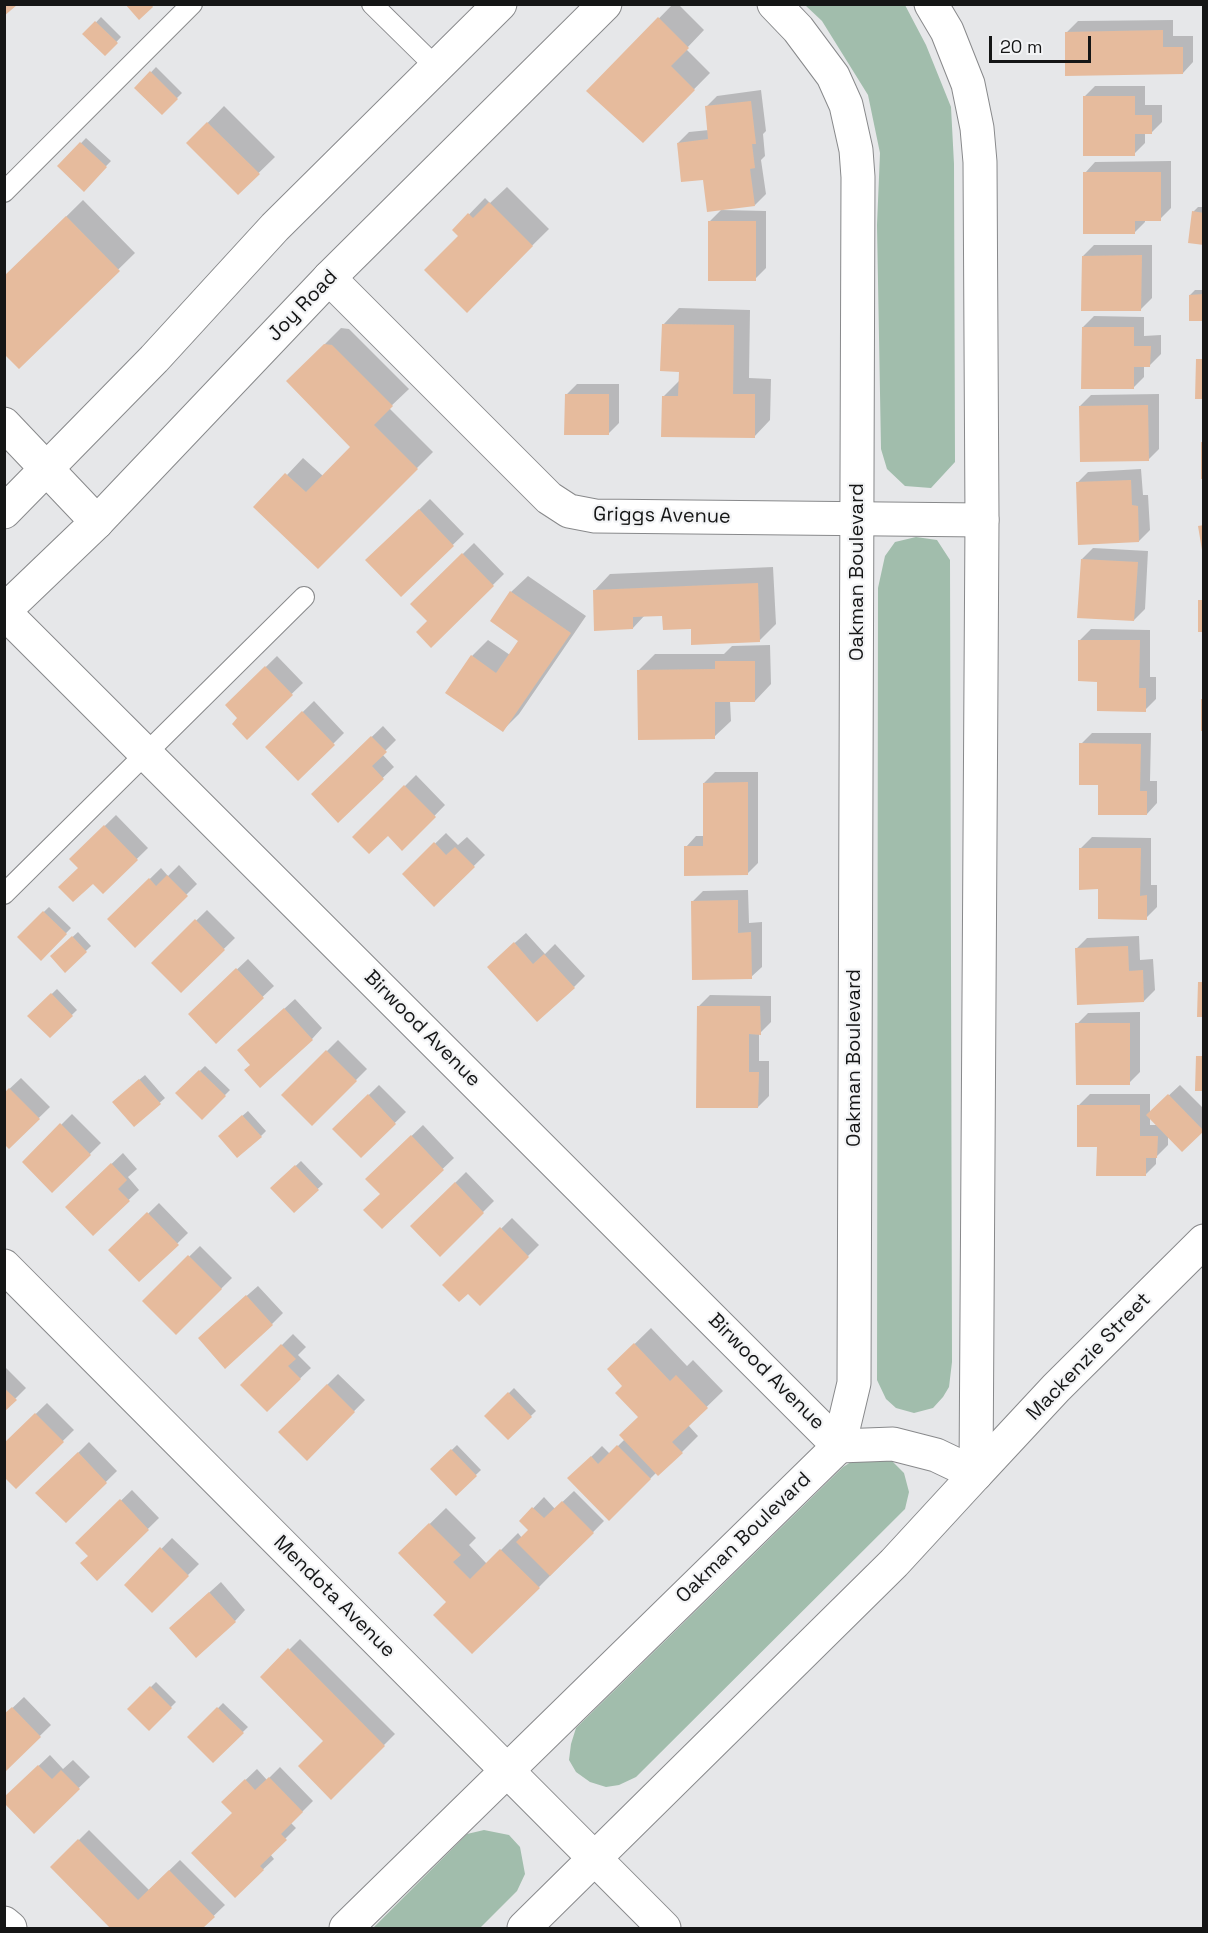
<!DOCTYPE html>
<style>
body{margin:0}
#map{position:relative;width:1208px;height:1933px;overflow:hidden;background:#e6e7e9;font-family:"Space Grotesk",sans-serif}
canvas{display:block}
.frame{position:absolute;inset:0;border:6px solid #151616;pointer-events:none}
.scale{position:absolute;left:989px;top:36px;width:102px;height:27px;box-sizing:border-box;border:3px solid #151616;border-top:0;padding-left:8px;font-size:18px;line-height:21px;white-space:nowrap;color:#151616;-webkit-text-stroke:4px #f3f4f6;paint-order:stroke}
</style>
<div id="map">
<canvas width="1208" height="1933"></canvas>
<div class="frame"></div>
<div class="scale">20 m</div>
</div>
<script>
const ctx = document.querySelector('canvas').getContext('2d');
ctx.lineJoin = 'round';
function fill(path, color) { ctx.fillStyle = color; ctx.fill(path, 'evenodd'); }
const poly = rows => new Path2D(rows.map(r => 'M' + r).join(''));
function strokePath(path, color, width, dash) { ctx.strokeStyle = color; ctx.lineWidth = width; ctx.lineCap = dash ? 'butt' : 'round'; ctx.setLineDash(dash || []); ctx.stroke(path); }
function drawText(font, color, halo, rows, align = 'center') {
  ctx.font = font + ' "Space Grotesk",sans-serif'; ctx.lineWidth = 4.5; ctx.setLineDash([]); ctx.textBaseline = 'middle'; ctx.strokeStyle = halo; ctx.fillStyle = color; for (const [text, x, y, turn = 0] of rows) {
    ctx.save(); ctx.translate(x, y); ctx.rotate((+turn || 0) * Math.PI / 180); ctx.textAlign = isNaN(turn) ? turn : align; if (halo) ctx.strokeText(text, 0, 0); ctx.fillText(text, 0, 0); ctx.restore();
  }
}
const green = poly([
 [805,5,905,5,926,45,951,107,954,164,955,462,931,488,905,486,887,469,881,449,877,225,880,153,868,95,822,21],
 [916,537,937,540,950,560,952,1362,949,1387,943,1397,933,1408,914,1413,896,1408,886,1399,877,1380,878,588,885,556,895,542],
 [859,1457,891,1460,904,1473,909,1492,905,1509,636,1777,619,1785,606,1787,590,1782,576,1772,569,1760,571,1744,576,1728,843,1467],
 [484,1830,509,1835,520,1847,525,1874,517,1891,480,1928,373,1928,467,1834]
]);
const shadow = poly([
 [673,4,678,4,704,30,686,49,710,73,643,141,588,91],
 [101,17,121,37,105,54,85,34],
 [1173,20,1173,36,1193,36,1193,62,1183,73,1067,32,1078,21],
 [156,67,182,93,162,113,136,88],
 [1095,86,1145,86,1145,105,1162,105,1162,122,1151,133,1145,133,1145,143,1134,154,1084,97],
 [761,90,766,131,763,134,765,156,761,160,766,194,755,205,704,178,678,143,689,132,709,130,706,107,717,96],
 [224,106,275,157,238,193,188,143],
 [86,138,111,161,84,189,59,166],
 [1171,161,1171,208,1160,219,1145,219,1145,222,1134,233,1085,173,1095,162],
 [507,187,549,229,467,310,460,236,454,230,485,198,490,203],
 [83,200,135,253,19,367,4,278],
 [1198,207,1204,207,1204,244,1193,212],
 [721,210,766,211,766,268,755,279,709,222],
 [1094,245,1152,245,1152,298,1141,309,1083,256],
 [1195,290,1204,290,1204,320,1190,295],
 [679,308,750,310,749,378,771,379,770,420,754,437,664,396,680,380,680,370,663,325],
 [1094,316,1144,317,1144,336,1161,335,1161,354,1150,365,1144,365,1144,377,1133,388,1083,327],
 [341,328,349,329,409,389,389,408,433,452,318,567,287,475,303,458,323,476,352,447,288,381],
 [577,384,619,384,619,423,608,434,566,395],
 [1159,394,1159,449,1148,460,1080,406,1091,395],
 [1141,469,1143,495,1148,495,1150,530,1139,541,1077,483,1088,472],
 [430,499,464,534,401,595,368,560],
 [474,543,504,574,431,646,429,621,412,604],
 [1093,548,1148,551,1145,609,1134,620,1082,559],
 [773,567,776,624,759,641,692,627,664,614,645,615,633,628,594,591,610,574],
 [528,576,586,616,519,714,503,730,472,656,488,640,510,655,520,641,511,592],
 [1091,629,1150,630,1150,677,1156,677,1156,699,1145,710,1098,680,1080,640],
 [770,645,771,684,755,701,730,701,731,721,714,737,638,671,655,654,724,654,732,646],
 [277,656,303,683,247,737,239,718,227,705],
 [314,701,344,733,298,779,267,747],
 [383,726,396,740,382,754,394,767,338,821,313,794],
 [1092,733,1151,733,1150,781,1157,781,1157,803,1147,814,1100,784,1081,744],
 [715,772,758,772,758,863,747,874,686,847,696,836,704,836,704,783],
 [416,775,445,805,402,849,388,834,354,837],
 [116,815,148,848,103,892,71,859],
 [446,833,458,845,467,837,485,855,434,905,404,874],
 [1092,837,1151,838,1151,885,1157,885,1157,907,1146,918,1100,888,1081,848],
 [179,865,197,884,135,946,109,919,161,868,168,876],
 [748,890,749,923,762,922,762,967,751,977,692,902,703,891],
 [49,907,71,928,41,959,19,936],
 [207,910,235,938,181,991,153,963],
 [78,932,91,946,65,971,52,956],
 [526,933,545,954,555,944,585,976,574,987,500,956],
 [1139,936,1140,960,1153,959,1155,990,1144,1001,1076,949,1087,938],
 [248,959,274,986,216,1041,190,1014],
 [57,989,77,1010,50,1036,29,1016],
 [710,995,771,996,771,1022,759,1034,759,1061,769,1061,769,1096,758,1107,699,1006],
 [295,999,322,1028,312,1039,250,1040],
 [1140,1012,1140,1072,1129,1083,1077,1024,1088,1013],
 [338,1040,367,1069,312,1124,283,1095],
 [205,1066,230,1090,202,1118,177,1093],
 [145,1075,165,1098,135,1125,119,1097],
 [21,1078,50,1107,9,1147,4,1094],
 [379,1085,406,1112,361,1156,334,1129],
 [1180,1085,1204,1109,1204,1130,1183,1150,1168,1135,1168,1145,1156,1157,1156,1164,1145,1175,1098,1145,1079,1105,1090,1094,1150,1094,1150,1113],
 [1150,1116,1159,1125,1150,1125],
 [248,1111,266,1131,261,1136,225,1131],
 [72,1114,101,1143,52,1191,24,1162],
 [423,1125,454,1158,382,1227,382,1194,378,1168],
 [123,1153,137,1169,128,1177,139,1190,93,1234,78,1196],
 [301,1161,323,1184,294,1211,272,1188],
 [466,1172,494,1201,440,1255,412,1226],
 [159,1203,188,1233,140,1280,111,1250],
 [512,1218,539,1245,480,1304,468,1292,444,1285],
 [200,1246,232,1278,176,1333,144,1301],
 [258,1286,283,1313,272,1324,211,1327],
 [651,1328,687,1366,693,1360,723,1391,688,1425,698,1436,682,1452,657,1472,609,1519,570,1478,602,1446,610,1454,625,1439,639,1417,624,1386,609,1369],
 [293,1334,306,1347,298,1355,311,1368,267,1410,242,1385],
 [4,1366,26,1388,4,1410],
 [338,1374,365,1400,307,1459,280,1432],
 [514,1388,536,1411,508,1438,486,1416],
 [47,1403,74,1430,16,1487,4,1445],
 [89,1442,117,1471,66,1521,38,1493],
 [457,1445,481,1470,456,1494,432,1469],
 [132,1490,159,1518,97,1579,89,1556,77,1543],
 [574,1491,604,1521,539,1587,448,1602,400,1553,446,1508,476,1538,469,1545,487,1564,518,1533,522,1538,530,1531,521,1521,544,1497,555,1509],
 [172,1538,199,1564,152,1611,126,1585],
 [221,1582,245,1610,235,1621,182,1617],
 [300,1639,395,1734,331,1798,325,1741,262,1677],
 [156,1682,176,1702,149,1729,129,1709],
 [24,1697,51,1725,4,1771,4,1716],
 [223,1703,248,1727,213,1761,190,1737],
 [50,1755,63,1769,73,1760,90,1777,34,1831,4,1799],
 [280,1767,313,1801,291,1823,296,1828,270,1854,274,1859,235,1896,234,1791,257,1769,267,1780],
 [89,1830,149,1890,180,1860,225,1905,201,1928,112,1928,52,1867]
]);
const building = poly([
 [125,4,151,4,153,7,139,20],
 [4,5,17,5,4,16],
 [658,17,689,48,671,66,695,90,643,143,586,91],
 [95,21,118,43,105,56,82,34],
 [1163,30,1163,47,1183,47,1183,74,1065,76,1065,32],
 [150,71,178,99,162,115,134,88],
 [1083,96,1135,96,1135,115,1152,115,1152,134,1135,134,1135,156,1083,156],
 [751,101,756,144,752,144,755,168,750,169,755,206,707,212,703,180,681,182,677,143,708,139,705,106],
 [207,122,260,174,238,195,186,143],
 [80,142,107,167,84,192,57,166],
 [1083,172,1161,172,1161,221,1135,221,1135,234,1083,234],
 [489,202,533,246,467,313,424,270,458,236,452,230,468,213,473,218],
 [1192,211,1204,213,1204,245,1188,243],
 [66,216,120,271,19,369,4,354,4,276],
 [708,221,756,221,756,281,708,281],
 [1142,255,1141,311,1081,311,1082,256],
 [1204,294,1204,321,1189,321,1189,295],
 [662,324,734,325,733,394,755,394,755,438,661,437,662,396,678,396,679,372,660,371],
 [1082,327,1134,327,1134,346,1151,346,1150,367,1134,367,1134,389,1081,389],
 [324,344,332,345,393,406,374,425,418,469,318,569,253,507,285,473,306,492,350,447,286,381],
 [1196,359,1204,359,1204,399,1195,399],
 [565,394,609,394,609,435,564,435],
 [1148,405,1149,461,1080,462,1079,406],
 [1201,442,1204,442,1204,479,1201,479],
 [1131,480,1132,505,1138,506,1139,542,1078,545,1076,482],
 [419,509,454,546,401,597,365,560],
 [1204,525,1204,550,1202,550,1198,526],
 [462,553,494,586,431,648,416,632,427,621,410,604],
 [1081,559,1138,562,1134,621,1077,618],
 [758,583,760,642,691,645,691,629,663,630,662,616,633,617,633,629,594,631,593,590],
 [510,591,571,633,503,732,445,693,471,655,496,673,518,641,490,621],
 [1198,600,1204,600,1204,632,1198,632],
 [1078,640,1140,640,1139,688,1146,688,1146,712,1097,711,1097,682,1078,681],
 [715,661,755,661,755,702,715,702,715,739,638,740,637,670,715,669],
 [265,666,293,695,247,740,232,724,237,718,225,705],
 [1201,699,1204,699,1204,731,1201,731],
 [302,711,335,745,298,781,265,747],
 [371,736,387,752,372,766,384,779,338,823,311,794],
 [1079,743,1141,744,1140,791,1147,791,1147,815,1098,815,1098,785,1079,785],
 [748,782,748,875,684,876,684,846,703,846,703,783],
 [404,785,436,817,402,851,388,836,369,854,352,837],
 [104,825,138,860,103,894,93,884,73,902,58,887,78,868,69,859],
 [434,842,446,855,455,847,475,867,434,907,402,874],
 [1079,848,1141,848,1140,896,1147,895,1147,920,1098,919,1098,889,1079,890],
 [167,875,188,896,135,948,107,919,149,878,156,886],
 [738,900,738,933,751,932,752,979,692,980,691,901],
 [43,911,67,934,41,961,17,937],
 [195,919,225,950,181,993,151,963],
 [72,936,87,952,65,973,50,956],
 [514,942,533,964,544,954,575,988,537,1022,487,967],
 [1128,946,1129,971,1143,970,1144,1002,1077,1005,1075,948],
 [236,968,264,998,216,1044,188,1014],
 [1198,982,1204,982,1204,1017,1197,1017],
 [51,993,73,1016,50,1038,27,1016],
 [697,1006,760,1006,761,1035,749,1034,749,1072,759,1072,758,1108,696,1108],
 [284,1008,313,1040,260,1088,244,1070,250,1065,237,1050],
 [1075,1023,1130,1023,1130,1085,1076,1085],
 [326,1050,357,1081,312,1126,281,1095],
 [1196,1056,1204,1056,1204,1091,1195,1091],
 [199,1070,226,1096,202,1120,175,1093],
 [139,1079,161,1104,134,1127,112,1102],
 [9,1088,40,1119,9,1149,4,1144,4,1093],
 [368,1094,396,1124,361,1158,332,1129],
 [1168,1094,1204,1131,1182,1152,1146,1115],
 [1077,1105,1140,1105,1140,1136,1158,1136,1157,1158,1146,1158,1146,1176,1096,1176,1097,1147,1077,1147],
 [242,1115,262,1137,237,1158,218,1136],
 [60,1123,91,1155,52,1193,22,1162],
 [411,1135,444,1170,382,1229,363,1210,380,1194,365,1179],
 [111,1163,127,1180,118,1189,130,1201,93,1236,65,1207],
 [295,1165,319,1190,294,1213,270,1188],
 [455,1182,484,1213,440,1257,410,1226],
 [147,1212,179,1245,139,1282,108,1250],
 [500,1227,529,1257,480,1306,468,1294,459,1302,442,1285],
 [188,1255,222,1289,176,1335,142,1301],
 [246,1295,273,1325,225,1369,198,1338],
 [634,1343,670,1381,676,1375,708,1408,672,1442,683,1453,658,1476,619,1435,638,1417,615,1393,622,1386,607,1369],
 [281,1344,296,1359,288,1366,301,1379,267,1412,240,1385],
 [327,1384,355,1412,307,1461,278,1432],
 [4,1388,17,1400,4,1412],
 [508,1392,532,1417,508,1440,484,1416],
 [35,1413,64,1442,16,1489,4,1477,4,1443],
 [617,1445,651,1479,609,1521,567,1478,591,1456,598,1464],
 [451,1449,477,1476,456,1496,430,1469],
 [78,1452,107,1483,66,1523,35,1493],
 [120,1499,149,1530,97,1581,80,1563,88,1556,75,1543],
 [562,1501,594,1533,550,1576,516,1542,528,1530,519,1521,532,1507,544,1518],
 [429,1523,461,1555,453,1562,470,1579,500,1549,540,1588,472,1654,433,1615,446,1602,398,1553],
 [160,1547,189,1576,152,1613,124,1585],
 [209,1592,236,1622,196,1658,169,1628],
 [288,1648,385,1746,331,1800,298,1766,323,1741,260,1677],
 [150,1686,172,1708,149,1731,127,1709],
 [12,1707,41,1737,4,1773,4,1714],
 [217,1707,244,1733,213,1763,187,1737],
 [38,1765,52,1779,61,1770,80,1789,34,1834,4,1803,4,1797],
 [269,1777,303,1812,281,1834,287,1840,260,1866,264,1870,235,1898,191,1853,232,1813,221,1802,245,1779,255,1790],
 [78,1839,138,1900,169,1870,215,1917,203,1928,110,1928,50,1867]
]);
const service = poly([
 [372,4,436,67],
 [4,192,192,4],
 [4,894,304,597]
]);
const minor = poly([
 [329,278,549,498,569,511,595,516,982,520],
 [4,424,97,522],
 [4,612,839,1446,893,1444,936,1455,976,1474,1056,1388,1204,1241],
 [4,1266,664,1928],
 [4,1923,10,1928]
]);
const tertiary = poly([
 [4,512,154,359,275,227,500,4],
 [4,611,97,522,329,278,605,4],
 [346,1928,839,1446,854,1383,858,177,856,150,846,105,833,76,798,29,774,4],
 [524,1928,894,1563,976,1474,982,520,980,162,977,128,968,84,947,31,931,4]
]);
const streetNames = [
 ["Joy Road",303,306,-46],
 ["Griggs Avenue",662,516,1],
 ["Oakman Boulevard",858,572,-90],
 ["Birwood Avenue",422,1029,45],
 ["Oakman Boulevard",855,1058,-90],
 ["Mackenzie Street",1089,1357,-46],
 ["Birwood Avenue",766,1372,45],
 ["Oakman Boulevard",744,1538,-44],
 ["Mendota Avenue",334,1597,45]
];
fill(green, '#a1bdac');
fill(shadow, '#0003');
fill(building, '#e6bb9d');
strokePath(service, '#88898b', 22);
strokePath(minor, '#88898b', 35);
strokePath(tertiary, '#88898b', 35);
strokePath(service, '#fff', 20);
strokePath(minor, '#fff', 33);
strokePath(tertiary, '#fff', 33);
drawText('20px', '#151616', '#f3f4f6', streetNames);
</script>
